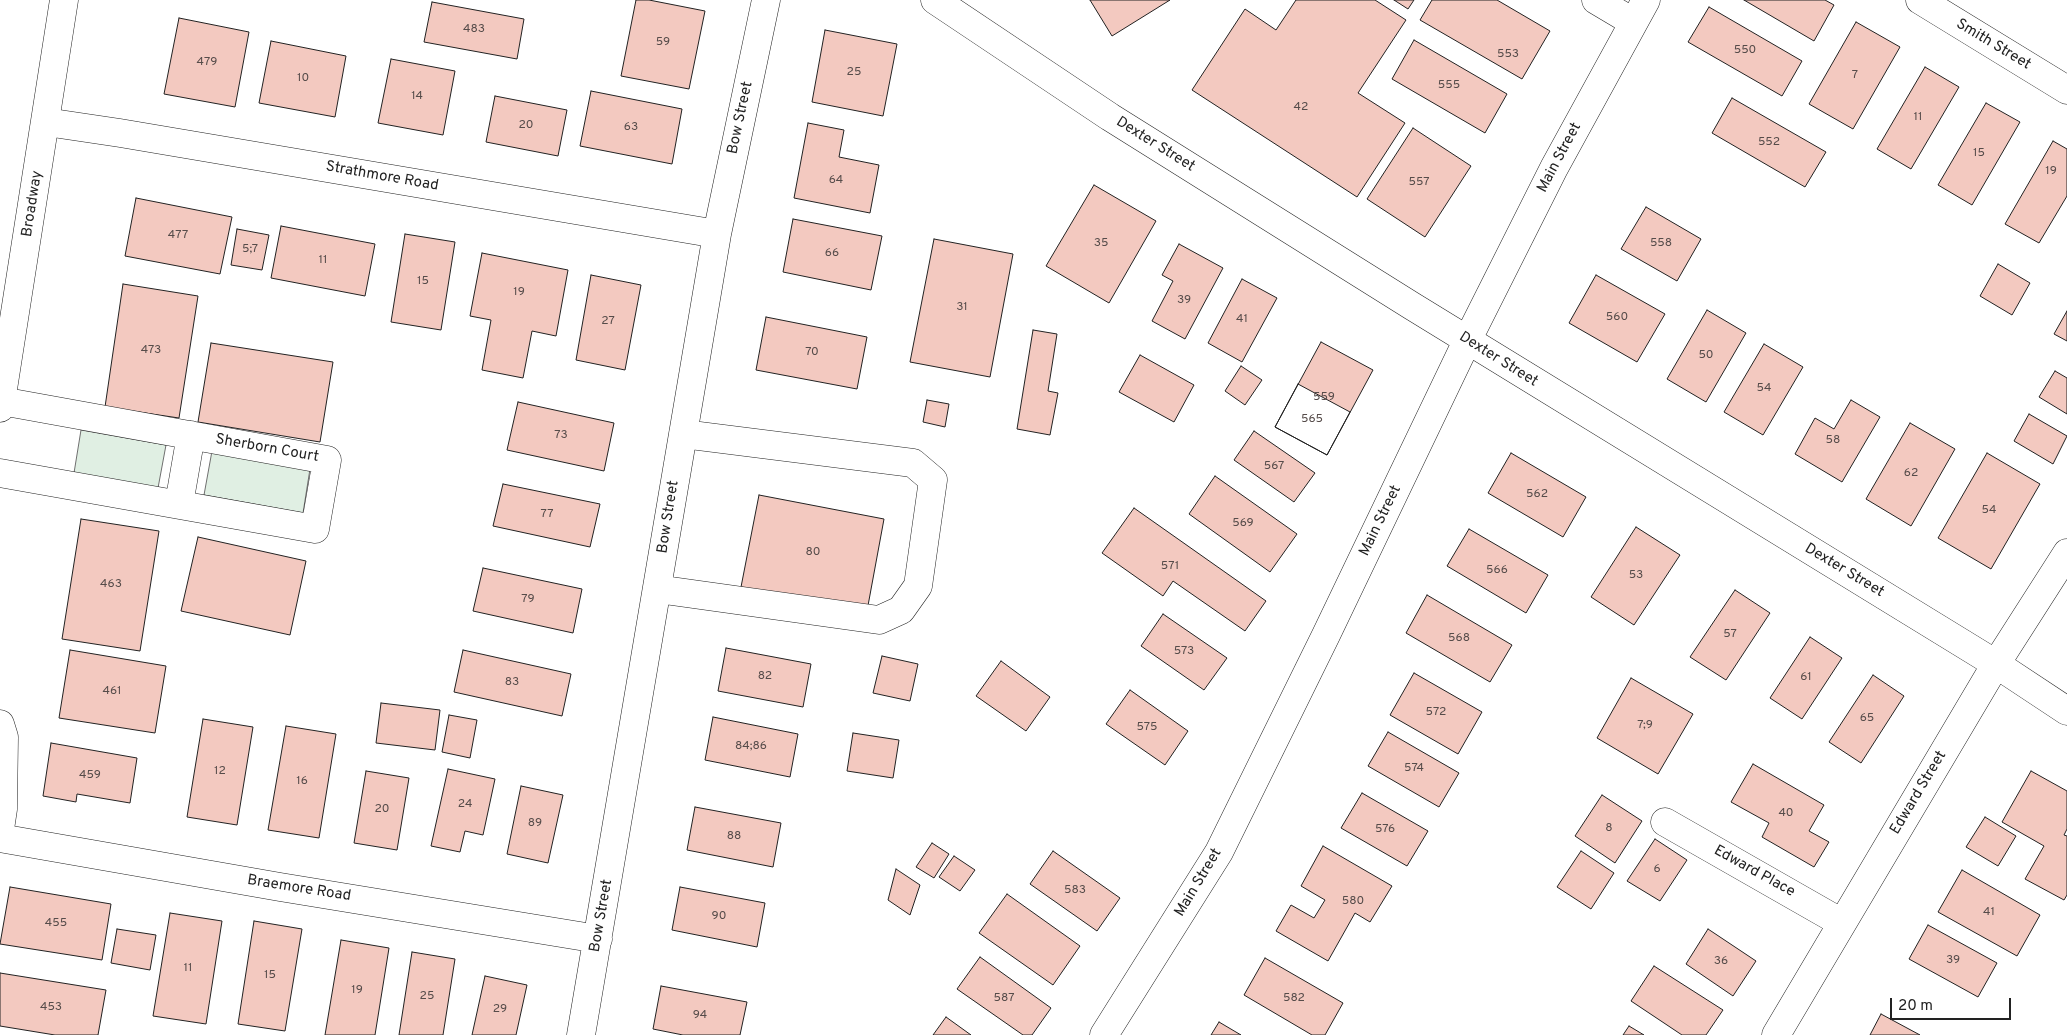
<!DOCTYPE html>
<style>
body{margin:0}
#map{position:relative;width:2067px;height:1035px;overflow:hidden;background:#fff;font-family:Overpass,sans-serif}
canvas{display:block}
.scale{position:absolute;left:1890px;top:998px;width:121px;height:22px;box-sizing:border-box;border:2px solid #222;border-top:0;padding-left:6px;font-size:15px;line-height:18px;white-space:nowrap;color:#222;-webkit-text-stroke:4px #fff;paint-order:stroke}
</style>
<div id="map">
<canvas width="2067" height="1035"></canvas>
<div class="scale">20 m</div>
</div>
<script>
const ctx = document.querySelector('canvas').getContext('2d');
ctx.lineJoin = 'round';
function fill(path, color) { ctx.fillStyle = color; ctx.fill(path, 'evenodd'); }
const poly = rows => new Path2D(rows.map(r => 'M' + r).join(''));
function strokePath(path, color, width, dash) { ctx.strokeStyle = color; ctx.lineWidth = width; ctx.lineCap = dash ? 'butt' : 'round'; ctx.setLineDash(dash || []); ctx.stroke(path); }
function drawText(font, color, halo, rows, align = 'center') {
  ctx.font = font + ' Overpass,sans-serif'; ctx.lineWidth = 4; ctx.setLineDash([]); ctx.textBaseline = 'middle'; ctx.strokeStyle = halo; ctx.fillStyle = color; for (const [text, x, y, turn = 0] of rows) {
    ctx.save(); ctx.translate(x, y); ctx.rotate((+turn || 0) * Math.PI / 180); ctx.textAlign = isNaN(turn) ? turn : align; if (halo) ctx.strokeText(text, 0, 0); ctx.fillText(text, 0, 0); ctx.restore();
  }
}
const green = poly([
 [81,430,166,445,158,488,74,473,81,430],
 [212,451,310,469,303,513,204,495,212,451]
]);
const building = poly([
 [636,0,649,0,705,11,689,89,621,76,636,0],
 [1090,0,1170,0,1112,36,1090,0],
 [1296,0,1375,0,1406,20,1358,93,1405,123,1357,197,1192,90,1245,9,1276,30,1296,0],
 [1394,0,1414,0,1408,9,1394,0],
 [1432,0,1497,0,1550,31,1522,79,1420,20,1432,0],
 [1744,0,1825,0,1834,5,1814,41,1744,0],
 [432,2,524,19,517,59,424,42,432,2],
 [1709,7,1802,61,1782,96,1688,42,1709,7],
 [179,18,249,32,235,107,164,94,179,18],
 [1856,22,1900,47,1853,129,1809,104,1856,22],
 [825,30,897,44,883,116,812,102,825,30],
 [1414,40,1507,94,1485,133,1392,79,1414,40],
 [271,41,346,56,335,117,259,103,271,41],
 [391,59,455,71,443,135,378,123,391,59],
 [1925,67,1959,87,1911,169,1877,149,1925,67],
 [591,91,682,109,672,164,580,146,591,91],
 [495,96,567,110,558,156,486,142,495,96],
 [1732,98,1826,152,1805,187,1712,133,1732,98],
 [1986,103,2020,122,1972,205,1938,185,1986,103],
 [808,123,844,130,839,157,879,165,870,213,794,198,808,123],
 [1413,128,1471,166,1425,237,1367,199,1413,128],
 [2053,141,2067,149,2067,196,2039,243,2005,224,2053,141],
 [1094,185,1156,221,1109,303,1046,266,1094,185],
 [136,198,232,217,220,274,125,256,136,198],
 [1646,207,1701,239,1677,281,1621,249,1646,207],
 [793,219,882,236,871,290,783,272,793,219],
 [281,226,375,244,365,296,271,278,281,226],
 [237,229,269,235,262,270,231,265,237,229],
 [405,234,455,242,441,330,391,322,405,234],
 [934,239,1013,254,990,377,910,362,934,239],
 [1179,244,1223,268,1185,339,1152,321,1173,281,1162,275,1179,244],
 [482,253,568,270,556,336,532,331,523,378,482,370,491,320,470,316,482,253],
 [1998,264,2030,283,2012,315,1980,296,1998,264],
 [591,275,641,285,625,370,576,360,591,275],
 [1596,275,1665,314,1637,362,1569,323,1596,275],
 [1242,279,1277,298,1242,362,1208,343,1242,279],
 [123,284,198,296,179,418,105,407,123,284],
 [1707,310,1746,333,1706,402,1667,379,1707,310],
 [2067,311,2067,341,2054,334,2067,311],
 [766,317,867,337,857,389,756,370,766,317],
 [1033,330,1057,334,1048,391,1058,393,1050,435,1017,429,1033,330],
 [1321,342,1373,370,1327,455,1275,427,1321,342],
 [211,343,333,362,320,442,198,422,211,343],
 [1764,344,1803,367,1763,435,1724,412,1764,344],
 [1140,355,1194,385,1174,422,1119,392,1140,355],
 [1241,366,1262,380,1245,405,1225,391,1241,366],
 [2055,371,2067,378,2067,414,2039,397,2055,371],
 [1298,384,1350,412,1327,455,1275,427,1298,384],
 [927,400,949,404,945,427,923,422,927,400],
 [1851,400,1880,417,1842,482,1795,454,1815,418,1834,429,1851,400],
 [518,402,614,423,604,471,507,450,518,402],
 [2029,414,2067,436,2053,464,2014,441,2029,414],
 [1910,423,1955,449,1911,526,1866,499,1910,423],
 [1254,431,1315,473,1294,502,1234,460,1254,431],
 [1511,453,1586,497,1563,537,1488,493,1511,453],
 [1987,453,2040,484,1991,569,1938,538,1987,453],
 [1215,476,1297,534,1270,572,1189,514,1215,476],
 [503,484,600,504,590,547,493,526,503,484],
 [759,495,884,519,867,611,741,587,759,495],
 [1134,508,1266,601,1245,631,1173,581,1163,596,1102,553,1134,508],
 [81,519,159,531,140,651,62,639,81,519],
 [1636,527,1680,555,1634,625,1591,597,1636,527],
 [1469,529,1548,575,1526,613,1447,566,1469,529],
 [198,537,306,561,290,635,181,611,198,537],
 [483,568,582,589,573,633,473,611,483,568],
 [1735,590,1770,613,1726,680,1690,657,1735,590],
 [1427,595,1512,645,1490,682,1406,633,1427,595],
 [1163,614,1227,658,1204,690,1141,646,1163,614],
 [1810,637,1842,658,1802,719,1770,698,1810,637],
 [726,648,811,664,803,707,718,691,726,648],
 [70,650,166,666,155,733,59,718,70,650],
 [463,650,571,674,562,716,454,692,463,650],
 [882,656,918,664,910,701,873,693,882,656],
 [1001,661,1050,697,1026,731,976,696,1001,661],
 [1414,673,1482,712,1458,754,1390,715,1414,673],
 [1873,675,1904,696,1861,763,1829,742,1873,675],
 [1631,678,1693,714,1658,774,1597,738,1631,678],
 [1130,690,1188,731,1165,765,1106,724,1130,690],
 [381,703,440,710,435,750,376,743,381,703],
 [449,715,477,720,470,758,442,752,449,715],
 [713,717,798,734,790,777,705,760,713,717],
 [203,719,253,727,237,825,187,817,203,719],
 [286,726,336,734,319,838,268,830,286,726],
 [1388,732,1459,773,1439,807,1368,766,1388,732],
 [853,733,899,740,893,778,847,771,853,733],
 [51,743,137,758,130,803,77,794,76,802,43,796,51,743],
 [1753,764,1824,805,1809,831,1829,842,1814,867,1762,837,1769,823,1731,802,1753,764],
 [448,769,495,779,483,835,465,831,460,852,431,846,448,769],
 [366,771,409,778,397,850,354,843,366,771],
 [2031,771,2067,791,2067,829,2064,835,2067,836,2067,895,2064,900,2025,879,2044,846,2002,822,2031,771],
 [521,786,563,795,548,863,507,854,521,786],
 [1362,793,1428,831,1407,866,1341,828,1362,793],
 [1602,795,1642,821,1615,863,1575,836,1602,795],
 [695,807,781,823,773,867,687,850,695,807],
 [1985,817,2016,836,1998,866,1966,847,1985,817],
 [1655,839,1687,860,1660,901,1627,881,1655,839],
 [932,843,949,854,934,878,916,867,932,843],
 [1323,846,1392,886,1370,922,1355,913,1328,961,1276,931,1291,905,1314,918,1325,900,1301,886,1323,846],
 [1053,851,1120,898,1097,931,1030,884,1053,851],
 [1581,851,1614,873,1591,909,1557,887,1581,851],
 [954,856,975,870,960,891,939,877,954,856],
 [896,869,920,885,910,915,888,900,896,869],
 [1962,870,2040,915,2017,956,1938,912,1962,870],
 [10,887,111,904,102,960,0,944,10,887],
 [680,887,765,903,757,947,672,930,680,887],
 [1007,894,1080,946,1053,985,979,933,1007,894],
 [170,913,222,921,206,1024,153,1016,170,913],
 [254,921,302,929,285,1031,238,1024,254,921],
 [1928,925,1997,963,1978,997,1909,959,1928,925],
 [117,929,156,935,150,970,111,963,117,929],
 [1708,929,1756,961,1733,996,1686,964,1708,929],
 [341,940,389,948,375,1035,325,1035,341,940],
 [412,952,455,959,443,1035,399,1035,412,952],
 [980,957,1051,1008,1032,1035,1023,1035,957,989,980,957],
 [1265,958,1343,1003,1325,1035,1312,1035,1244,995,1265,958],
 [1654,966,1723,1010,1706,1035,1682,1035,1631,1001,1654,966],
 [0,973,106,990,98,1035,55,1035,0,1026,0,973],
 [485,976,527,985,516,1035,472,1035,485,976],
 [661,986,747,1002,740,1035,683,1035,653,1029,661,986],
 [1881,1014,1920,1035,1870,1035,1881,1014],
 [946,1017,971,1035,933,1035,946,1017],
 [1219,1022,1241,1035,1211,1035,1219,1022],
 [1629,1026,1644,1035,1623,1035,1629,1026]
]);
const minor = poly([
 [935,0,1110,117,1412,306,1996,664,2067,711],
 [1596,0,1633,22],
 [1920,0,2067,90],
 [46,122,120,133,717,234],
 [0,473,315,529,327,460,1,401],
 [179,504,191,435],
 [657,589,879,620,901,610,918,586,933,480,913,463,683,434],
 [0,724,4,737,3,809,0,829],
 [1665,822,1842,923],
 [0,838,280,887,598,939],
 [581,1035,717,234,766,0],
 [1104,1035,1219,852,1326,635,1467,341,1554,168,1646,0],
 [1776,1035,1996,664,2067,553]
]);
const major = poly([
 [0,408,64,0]
]);
const numberNames = [
 ["483",474,30],
 ["59",663,43],
 ["550",1745,51],
 ["553",1508,55],
 ["479",207,63],
 ["25",854,73],
 ["7",1855,76],
 ["10",303,79],
 ["555",1449,86],
 ["14",417,97],
 ["42",1301,108],
 ["11",1918,118],
 ["20",526,126],
 ["63",631,128],
 ["552",1769,143],
 ["15",1979,154],
 ["19",2051,172],
 ["64",836,181],
 ["557",1419,183],
 ["477",178,236],
 ["35",1101,244],
 ["558",1661,244],
 ["5;7",250,250],
 ["66",832,254],
 ["11",323,261],
 ["15",423,282],
 ["19",519,293],
 ["39",1184,301],
 ["31",962,308],
 ["560",1617,318],
 ["41",1242,320],
 ["27",608,322],
 ["473",151,351],
 ["70",812,353],
 ["50",1706,356],
 ["54",1764,389],
 ["559",1324,398],
 ["565",1312,420],
 ["73",561,436],
 ["58",1833,441],
 ["567",1274,467],
 ["62",1911,474],
 ["562",1537,495],
 ["54",1989,511],
 ["77",547,515],
 ["569",1243,524],
 ["80",813,553],
 ["571",1170,567],
 ["566",1497,571],
 ["53",1636,576],
 ["463",111,585],
 ["79",528,600],
 ["57",1730,635],
 ["568",1459,639],
 ["573",1184,652],
 ["82",765,677],
 ["61",1806,678],
 ["83",512,683],
 ["461",112,692],
 ["572",1436,713],
 ["65",1867,719],
 ["7;9",1645,726],
 ["575",1147,728],
 ["84;86",751,747],
 ["574",1414,769],
 ["12",220,772],
 ["459",90,776],
 ["16",302,782],
 ["24",465,805],
 ["20",382,810],
 ["40",1786,814],
 ["89",535,824],
 ["8",1609,829],
 ["576",1385,830],
 ["88",734,837],
 ["6",1657,870],
 ["583",1075,891],
 ["580",1353,902],
 ["41",1989,913],
 ["90",719,917],
 ["455",56,924],
 ["39",1953,961],
 ["36",1721,962],
 ["11",188,969],
 ["15",270,976],
 ["19",357,991],
 ["25",427,997],
 ["587",1004,999],
 ["582",1294,999],
 ["453",51,1008],
 ["29",500,1010],
 ["94",700,1016]
];
const streetNames = [
 ["Smith Street",1993,45,31],
 ["Bow Street",741,118,-78],
 ["Dexter Street",1155,145,32],
 ["Main Street",1560,158,-62],
 ["Strathmore Road",382,177,10],
 ["Broadway",33,204,-81],
 ["Dexter Street",1498,360,32],
 ["Sherborn Court",267,449,10],
 ["Bow Street",669,517,-81],
 ["Main Street",1381,521,-64],
 ["Dexter Street",1844,571,31],
 ["Edward Street",1919,793,-59],
 ["Edward Place",1754,872,29],
 ["Main Street",1199,883,-59],
 ["Braemore Road",299,889,9],
 ["Bow Street",602,916,-80]
];
fill(green, '#e0efe3');
strokePath(green, '#6f6f6f', 1);
fill(building, '#f3c9c0');
strokePath(building, '#222', 1);
strokePath(minor, '#222', 29);
strokePath(major, '#222', 29);
strokePath(minor, '#fff', 28);
strokePath(major, '#fff', 28);
drawText('12px', '#564c4a', null, numberNames);
drawText('15px', '#222', '#fff', streetNames);
</script>
